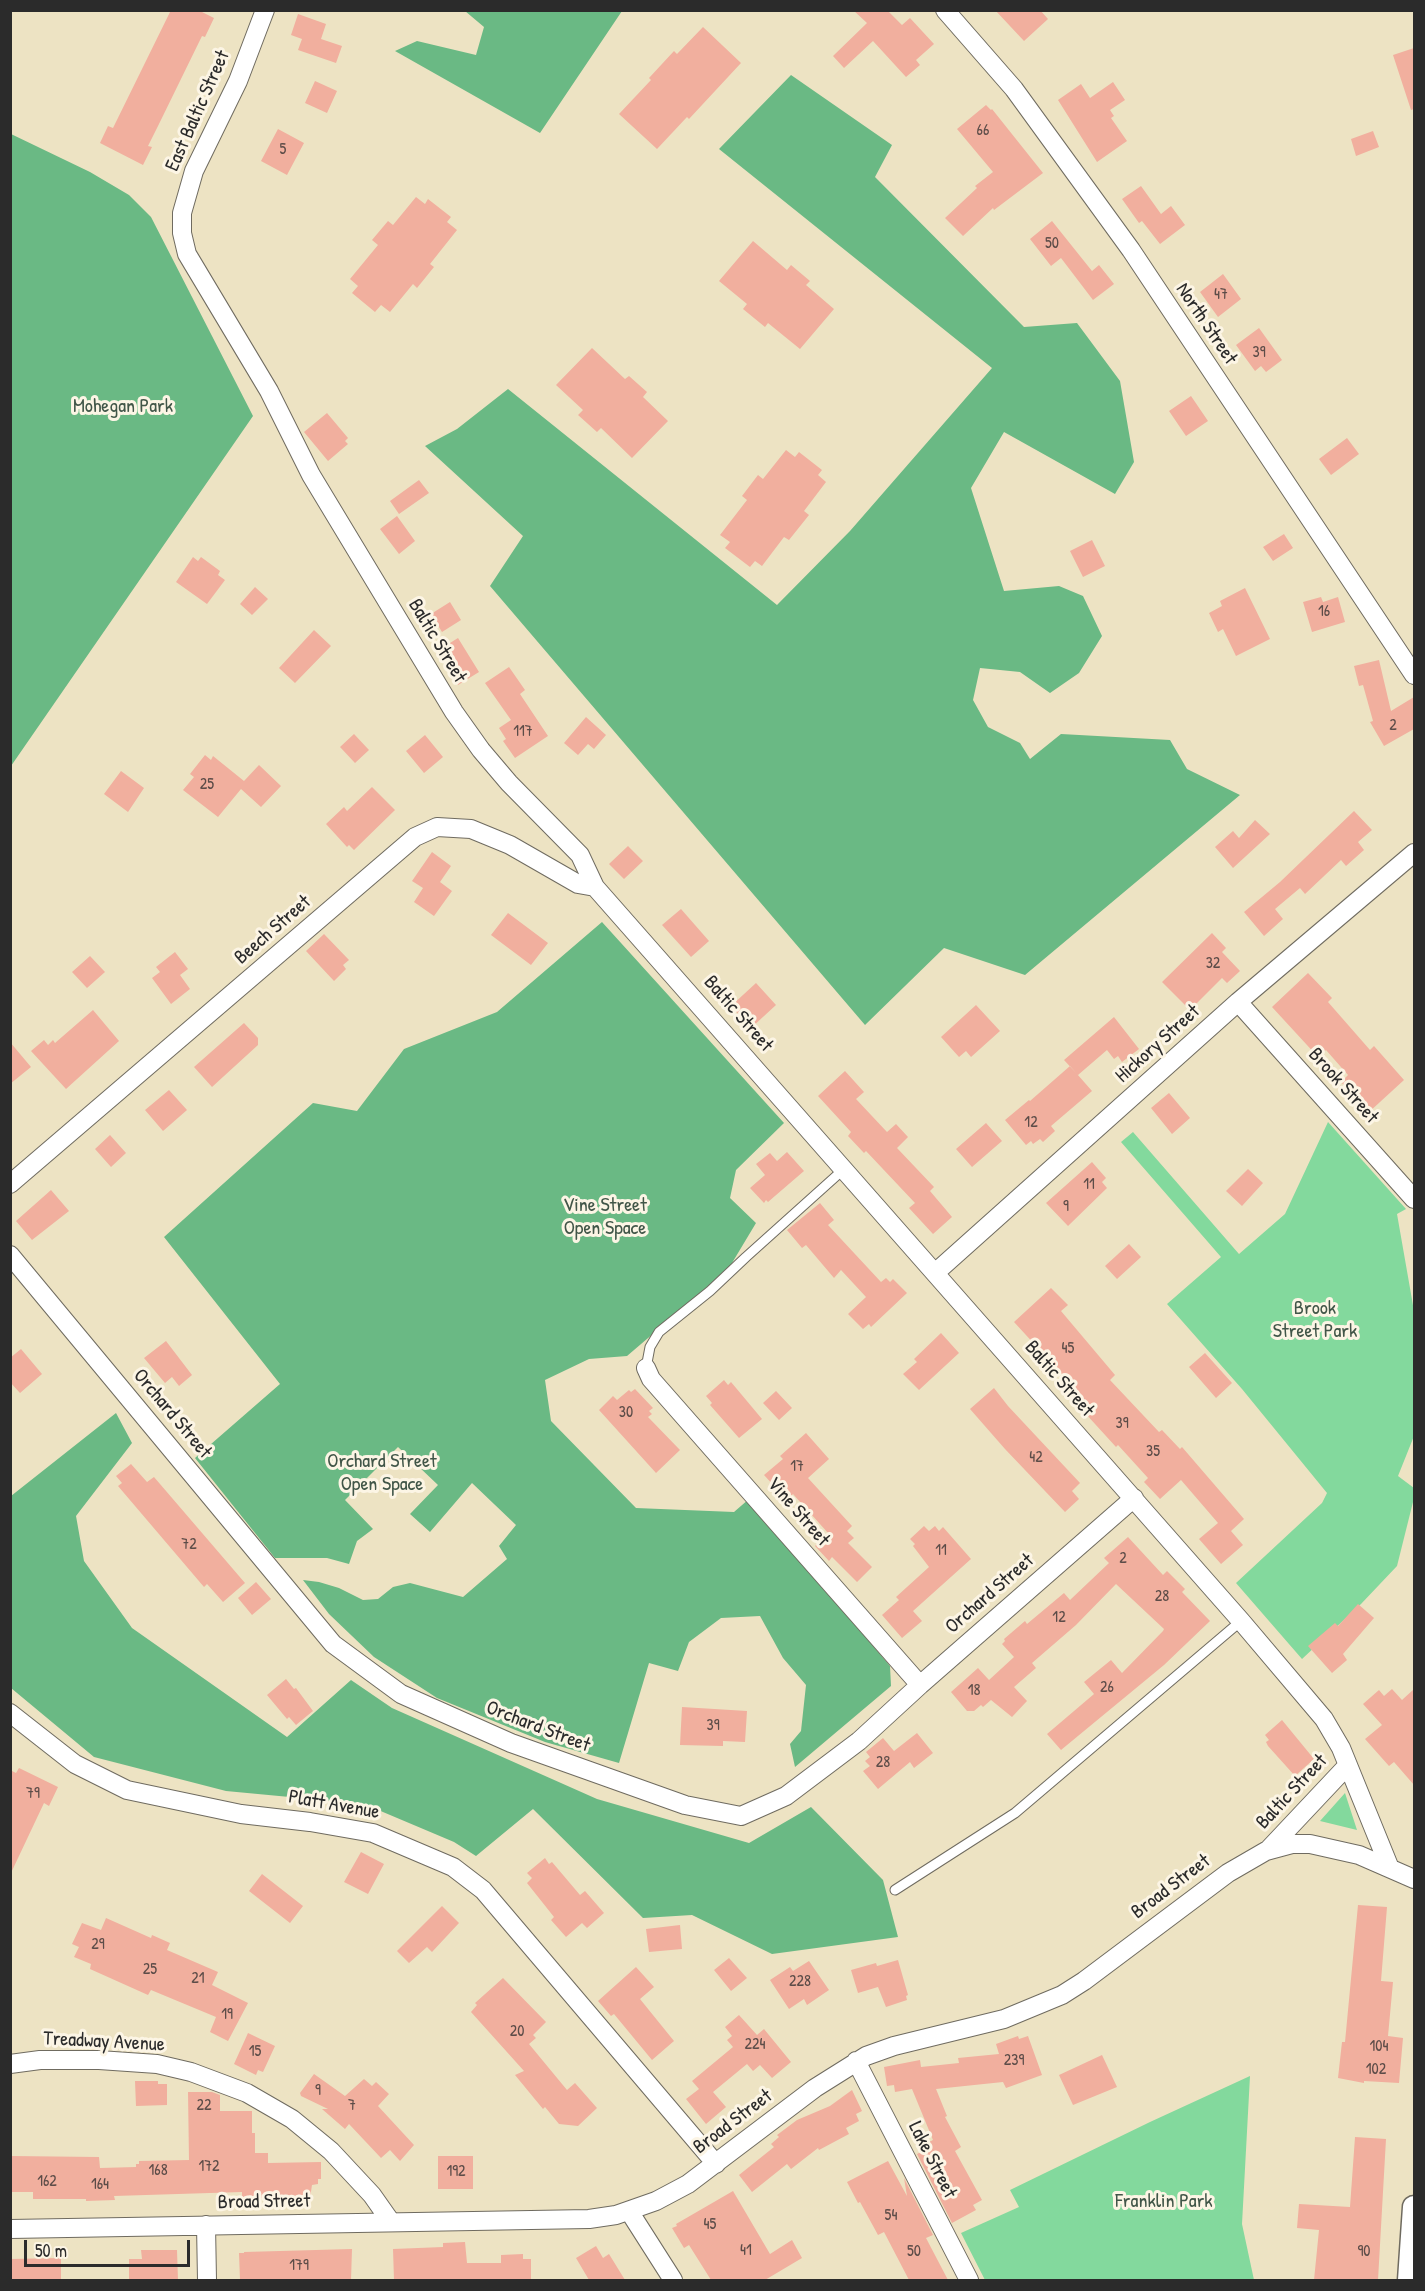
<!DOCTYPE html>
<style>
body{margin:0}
#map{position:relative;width:1425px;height:2291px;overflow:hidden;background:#ede3c3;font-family:"Patrick Hand",sans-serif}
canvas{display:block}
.frame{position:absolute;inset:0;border:12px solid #2b2b2b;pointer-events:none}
.scale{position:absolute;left:24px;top:2240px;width:166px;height:27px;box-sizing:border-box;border:3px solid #2b2b2b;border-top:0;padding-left:8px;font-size:18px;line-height:21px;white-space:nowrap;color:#2b2b2b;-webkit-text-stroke:4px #fcf5e5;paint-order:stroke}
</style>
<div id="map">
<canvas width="1425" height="2291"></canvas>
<div class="frame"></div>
<div class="scale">50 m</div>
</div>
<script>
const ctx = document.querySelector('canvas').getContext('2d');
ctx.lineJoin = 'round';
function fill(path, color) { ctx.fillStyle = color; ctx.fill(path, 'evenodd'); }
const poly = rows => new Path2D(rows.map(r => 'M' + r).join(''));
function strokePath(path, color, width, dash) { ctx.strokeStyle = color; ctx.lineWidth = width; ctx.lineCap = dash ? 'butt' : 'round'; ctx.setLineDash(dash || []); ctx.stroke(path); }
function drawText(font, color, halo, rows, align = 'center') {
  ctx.font = font + ' "Patrick Hand",sans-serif'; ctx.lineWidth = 6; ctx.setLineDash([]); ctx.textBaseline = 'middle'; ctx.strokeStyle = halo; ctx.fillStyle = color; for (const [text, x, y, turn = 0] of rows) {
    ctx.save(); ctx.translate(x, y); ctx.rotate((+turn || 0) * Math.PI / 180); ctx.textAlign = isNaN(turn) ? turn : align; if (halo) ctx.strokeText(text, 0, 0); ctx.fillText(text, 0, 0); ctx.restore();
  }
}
const green = poly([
 [1328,1122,1406,1209,1397,1214,1414,1311,1414,1436,1398,1476,1414,1488,1414,1498,1397,1566,1361,1604,1302,1659,1236,1583,1322,1503,1327,1493,1242,1389,1167,1304,1221,1257,1121,1142,1133,1132,1239,1254,1285,1214],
 [1345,1793,1357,1830,1320,1821],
 [1250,2076,1242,2224,1254,2280,985,2280,961,2233,1019,2207,1010,2190,1150,2122]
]);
const forest = poly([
 [465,11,622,11,540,133,395,51,417,41,476,55,484,27],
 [791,75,892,145,875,177,1024,327,1077,323,1120,381,1134,462,1115,494,1004,432,971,488,1004,591,1059,586,1083,596,1102,636,1079,673,1050,693,1020,672,980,668,973,700,988,727,1020,743,1030,759,1061,734,1170,740,1187,769,1240,795,1025,975,944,948,865,1025,490,586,523,536,425,446,457,429,508,389,777,605,850,531,992,368,719,149],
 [11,134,90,172,129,195,151,217,253,416,11,766],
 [602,922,784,1123,736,1170,730,1198,756,1223,726,1273,723,1274,627,1356,589,1359,545,1380,551,1421,636,1508,734,1512,749,1499,890,1666,891,1686,795,1767,790,1744,801,1731,806,1685,783,1658,760,1616,721,1618,689,1642,678,1671,649,1663,619,1763,545,1742,437,1698,374,1657,329,1614,303,1580,319,1582,339,1588,363,1600,378,1599,393,1587,410,1583,463,1597,507,1559,499,1546,516,1525,472,1483,430,1532,410,1514,438,1485,398,1447,345,1500,373,1529,357,1541,349,1564,327,1558,275,1558,195,1458,280,1384,164,1237,313,1103,357,1111,404,1049,497,1012],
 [116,1413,132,1443,76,1516,84,1561,132,1628,287,1737,351,1680,392,1708,597,1799,749,1843,811,1807,883,1880,898,1937,772,1954,692,1915,643,1918,533,1809,476,1856,454,1842,364,1804,226,1791,94,1757,11,1688,11,1496]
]);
const building = poly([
 [171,10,198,10,214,18,205,37,202,36,158,126,148,146,152,147,143,165,100,143,108,126,113,128],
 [853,10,887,10,902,25,910,18,934,44,916,60,920,65,906,77,873,41,844,68,833,56,867,23],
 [995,10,1040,10,1048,19,1024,41],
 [298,14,326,24,321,39,342,46,336,63,298,50,302,39,291,35],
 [703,27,741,63,689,119,687,117,657,149,619,114,651,80,649,78,674,51,677,54],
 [1414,48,1414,109,1411,110,1393,55],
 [315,81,337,91,327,113,305,103],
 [1113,82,1125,100,1110,110,1114,116,1111,118,1127,141,1097,162,1058,100,1081,84,1090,98],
 [986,105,991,110,992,109,1043,173,994,210,993,208,963,236,945,218,977,188,975,186,993,172,957,129],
 [278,129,304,143,287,175,261,161],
 [1373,131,1379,147,1356,156,1351,139],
 [1141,186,1161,214,1171,206,1185,225,1160,244,1142,221,1139,223,1122,199],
 [416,197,425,204,428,199,451,217,447,222,457,230,430,264,434,267,417,288,413,284,390,312,381,305,375,312,352,293,358,286,350,279,378,245,372,240,388,221,393,225],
 [1052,221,1092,271,1099,265,1114,284,1093,300,1061,258,1051,266,1030,239],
 [753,241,787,270,791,265,810,281,806,285,834,309,800,349,768,323,765,327,743,309,747,304,719,281],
 [1223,274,1241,299,1218,317,1200,292],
 [1259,328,1282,360,1266,372,1261,366,1255,371,1236,345],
 [592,348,625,379,629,376,647,392,643,397,668,421,632,458,601,428,597,432,578,415,583,410,556,385],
 [1191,396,1208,421,1186,436,1169,411],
 [327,413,348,438,345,441,348,444,328,461,304,432],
 [1347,438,1359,454,1331,475,1319,459],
 [786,450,795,457,799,452,822,470,818,475,826,482,804,511,809,515,789,540,784,537,762,566,755,561,750,567,725,548,730,542,720,535,747,500,742,496,758,475,763,479],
 [419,480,429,493,399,514,390,501],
 [397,516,415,541,399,554,380,529],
 [1284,534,1293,548,1273,561,1263,547],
 [1092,540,1105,566,1083,577,1070,551],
 [193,557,198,561,201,557,220,571,218,575,225,580,207,604,176,582],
 [255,587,268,599,252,615,240,604],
 [1245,588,1270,639,1236,656,1223,629,1218,632,1209,613,1222,606,1220,601],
 [1321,597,1323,602,1338,597,1345,622,1312,632,1303,602],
 [450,602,461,620,442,632,431,614],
 [314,630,331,646,295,683,279,668],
 [458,638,479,672,458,685,437,651],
 [1379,660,1391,711,1414,697,1414,729,1384,746,1370,722,1373,721,1363,685,1359,686,1354,666],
 [509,667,525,690,520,694,548,736,515,758,503,741,506,739,499,728,511,720,485,683],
 [586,717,606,735,594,749,588,744,578,755,564,743],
 [354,734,369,750,355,763,340,747],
 [425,735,443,757,424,773,406,751],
 [205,755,211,760,213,756,244,781,259,765,281,786,261,807,241,789,218,817,183,790,194,777,190,774],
 [121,771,144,788,128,812,104,794],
 [372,787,395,810,354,850,349,845,347,847,326,824,344,807,347,811],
 [1354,811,1372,830,1358,842,1364,850,1346,866,1341,860,1305,894,1300,888,1275,909,1283,919,1264,936,1244,912,1280,882],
 [1255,820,1270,834,1233,868,1215,847,1233,831,1239,838],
 [628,846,643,861,624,879,609,864],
 [432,852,451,866,440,882,452,891,434,916,414,902,423,888,412,881],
 [681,909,709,941,691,957,662,925],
 [508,913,548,943,531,965,491,935],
 [1212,933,1226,948,1222,952,1240,971,1227,983,1222,978,1190,1010,1162,982],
 [324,934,349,960,343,965,346,969,334,981,306,951],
 [175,952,188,969,180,975,190,989,171,1004,152,978,160,972,156,967],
 [90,956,105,972,87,988,72,972],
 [1308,973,1332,998,1328,1002,1370,1050,1374,1046,1404,1080,1368,1113,1341,1082,1348,1075,1326,1050,1318,1057,1272,1007],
 [756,983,776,1005,751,1028,731,1006],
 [976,1005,1000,1031,971,1057,966,1051,959,1057,941,1037],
 [93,1010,119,1041,66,1089,31,1051,44,1040,48,1045,53,1040,55,1043],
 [1114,1017,1139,1049,1122,1062,1118,1056,1114,1059,1107,1050,1078,1075,1064,1060],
 [244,1023,258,1038,258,1045,212,1087,194,1067],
 [10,1042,31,1067,10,1084],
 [1070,1066,1092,1091,1051,1126,1055,1131,1043,1142,1040,1139,1033,1144,1031,1141,1026,1145,1005,1120,1029,1100,1030,1101],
 [845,1071,864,1092,856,1099,887,1132,896,1124,908,1137,897,1148,934,1187,930,1191,952,1217,933,1234,909,1208,915,1203,866,1151,864,1153,848,1136,851,1132,818,1096],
 [169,1090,187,1110,163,1131,145,1110],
 [1169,1093,1190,1118,1172,1134,1151,1108],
 [986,1123,1002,1141,972,1167,956,1149],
 [110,1135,126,1153,111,1167,95,1149],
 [787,1152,804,1171,768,1202,766,1200,764,1203,750,1188,765,1175,756,1164,770,1153,777,1161],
 [1092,1162,1106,1178,1102,1182,1107,1188,1068,1226,1046,1203],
 [1248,1169,1263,1183,1242,1206,1226,1191],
 [51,1190,69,1211,32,1240,16,1221],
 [820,1203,834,1220,828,1225,881,1282,886,1278,890,1282,893,1279,907,1293,871,1327,869,1324,863,1329,848,1314,866,1297,841,1270,834,1278,806,1245,802,1248,787,1230],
 [1129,1244,1141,1257,1117,1279,1105,1266],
 [1051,1288,1068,1305,1061,1311,1115,1375,1110,1380,1159,1432,1162,1430,1180,1449,1182,1447,1244,1519,1231,1531,1243,1545,1221,1564,1199,1539,1218,1523,1181,1480,1160,1499,1144,1482,1148,1478,1118,1445,1116,1447,1064,1390,1071,1384,1014,1322],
 [941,1333,959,1353,919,1390,903,1374,917,1362,914,1359],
 [166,1341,192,1375,179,1386,172,1377,165,1383,144,1358],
 [21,1349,42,1374,20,1393,10,1382,10,1358],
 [1205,1353,1232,1383,1216,1398,1189,1367],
 [724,1380,728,1385,731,1382,762,1419,739,1438,710,1405,712,1403,706,1396],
 [994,1388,1008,1406,1080,1483,1072,1491,1079,1499,1065,1512,1005,1449,970,1409],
 [635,1389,653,1408,649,1411,652,1414,648,1417,680,1450,656,1473,599,1410,613,1396,617,1400,629,1390,631,1392],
 [776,1391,792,1408,779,1420,763,1403],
 [806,1433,829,1459,808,1478,852,1526,847,1531,854,1538,848,1543,872,1567,857,1582,832,1557,829,1561,815,1546,828,1533,793,1494,787,1500,764,1475,783,1459,780,1456],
 [131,1464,147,1482,154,1477,245,1583,223,1602,207,1584,204,1587,118,1486,122,1483,116,1476],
 [924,1526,929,1531,935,1526,939,1531,943,1527,971,1559,913,1611,922,1621,902,1638,882,1615,899,1600,896,1597,929,1567,913,1546,915,1544,910,1539],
 [1128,1537,1163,1575,1167,1571,1185,1589,1182,1592,1210,1621,1164,1665,1061,1750,1047,1734,1094,1694,1084,1682,1111,1660,1122,1673,1163,1631,1164,1629,1116,1584,1076,1625,1032,1663,1036,1668,1014,1687,1027,1701,1012,1717,991,1700,983,1707,981,1705,974,1711,967,1711,951,1692,978,1668,989,1680,1014,1657,1002,1644,1005,1641,1004,1639,1025,1621,1027,1624,1064,1593,1070,1600,1109,1563,1104,1558],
 [256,1582,271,1599,252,1615,238,1598],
 [1358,1604,1374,1618,1343,1654,1347,1660,1332,1673,1308,1646,1335,1623,1338,1626],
 [286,1679,294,1689,296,1688,313,1711,296,1725,289,1717,287,1719,267,1695],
 [1392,1689,1402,1700,1414,1689,1414,1785,1394,1762,1389,1766,1365,1739,1382,1725,1363,1704,1379,1690,1384,1696],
 [682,1707,747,1711,745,1742,723,1741,723,1746,680,1745],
 [1282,1720,1314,1759,1295,1776,1268,1746,1266,1742,1269,1740,1265,1735],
 [917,1733,933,1753,914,1768,910,1762,878,1789,863,1771,870,1766,865,1761,870,1757,866,1752,883,1738,894,1751],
 [19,1768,58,1787,49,1806,44,1803,10,1875,10,1770,16,1773],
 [361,1852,384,1864,368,1894,344,1882],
 [545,1858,549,1864,552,1862,580,1895,585,1891,604,1913,587,1928,582,1923,566,1937,551,1920,554,1917,527,1883,532,1878,527,1873],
 [262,1874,303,1906,290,1923,249,1891],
 [1358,1905,1387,1907,1381,1981,1393,1982,1388,2036,1403,2038,1399,2083,1364,2081,1364,2083,1338,2078,1342,2042,1345,2042],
 [442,1906,459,1923,432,1952,427,1947,409,1963,397,1951],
 [106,1918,151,1938,152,1935,170,1943,167,1950,218,1972,212,1985,248,2003,228,2041,210,2032,216,2017,151,1990,148,1995,90,1969,91,1964,74,1957,79,1947,72,1944,82,1923,101,1930],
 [680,1925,682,1949,649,1952,646,1929],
 [729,1958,747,1978,731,1991,714,1970],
 [898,1960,908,1995,906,1996,907,2000,886,2007,878,1987,858,1993,851,1970,876,1963,877,1966],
 [809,1961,829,1990,807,2005,804,1999,789,2009,770,1980,790,1967,793,1971],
 [636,1967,654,1987,640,1999,674,2041,652,2060,614,2014,611,2016,598,2001],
 [503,1978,546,2022,533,2035,536,2038,529,2044,567,2090,575,2083,597,2108,578,2126,559,2124,545,2107,543,2109,515,2075,524,2071,471,2012,477,2005,475,2003],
 [739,2015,757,2035,764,2029,791,2062,772,2078,760,2065,753,2071,747,2064,713,2092,726,2107,706,2124,686,2099,699,2089,692,2081,733,2047,727,2040,732,2036,725,2027],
 [248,2033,275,2046,263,2072,258,2070,256,2075,234,2064],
 [1018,2036,1019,2039,1028,2036,1042,2075,1006,2088,1003,2082,936,2089,947,2116,945,2117,961,2147,955,2151,982,2200,973,2205,976,2210,952,2223,917,2154,929,2148,927,2143,933,2140,912,2089,895,2092,894,2085,887,2086,884,2067,920,2060,921,2067,959,2063,958,2058,999,2054,996,2044],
 [1102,2055,1117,2087,1073,2105,1059,2075],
 [314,2074,345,2096,364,2079,372,2086,376,2082,389,2094,378,2106,414,2145,400,2161,390,2150,381,2158,349,2124,345,2129,322,2109,328,2109,301,2096,300,2093],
 [135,2081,158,2081,158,2084,167,2084,167,2105,136,2106],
 [852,2090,862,2111,856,2114,859,2121,846,2128,849,2134,819,2150,818,2148,791,2169,787,2164,752,2192,739,2175,774,2147,771,2144,779,2137,777,2135,797,2120,830,2106],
 [188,2092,212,2092,220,2095,220,2111,252,2111,252,2133,255,2133,255,2153,268,2153,268,2163,321,2162,321,2179,318,2179,318,2184,312,2185,310,2198,242,2198,242,2192,114,2196,115,2200,86,2201,86,2199,33,2199,33,2192,10,2192,10,2156,99,2157,100,2168,136,2167,136,2164,139,2164,139,2161,189,2160],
 [1355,2137,1386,2139,1378,2280,1314,2280,1319,2230,1297,2228,1299,2204,1350,2207],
 [438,2156,473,2156,473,2189,438,2189],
 [888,2161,907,2196,904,2178,933,2235,926,2238,948,2280,909,2280,884,2232,878,2235,860,2202,858,2203,847,2182],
 [733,2191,770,2254,792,2240,802,2258,765,2280,711,2280,689,2245,684,2248,672,2228,677,2226,676,2224],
 [465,2242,467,2263,501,2263,501,2255,523,2254,523,2259,531,2259,531,2280,394,2280,393,2249,443,2247,443,2243],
 [596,2246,603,2258,609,2254,625,2280,589,2280,576,2258],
 [352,2249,351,2280,240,2280,239,2253,244,2253,244,2252],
 [141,2250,177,2250,178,2280,129,2280,129,2259,142,2259],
 [61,2258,61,2280,10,2280,10,2259]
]);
const service = poly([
 [646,1368,650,1347,659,1332,710,1291,746,1257,844,1169],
 [895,1890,1015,1813,1241,1621]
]);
const minor = poly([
 [265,10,238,81,194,171,182,213,182,233,187,254,269,391,311,475,454,712,481,750,509,783,580,855,595,887,1241,1621,1324,1719,1341,1748,1389,1866],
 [945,10,1014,89,1131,250,1414,675],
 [1238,1002,1414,1199],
 [10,1184,415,837,437,827,471,829,510,845,578,884,595,887],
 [10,1255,333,1644,401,1694,511,1743,685,1805,741,1816,786,1796,859,1741,920,1685,1134,1498],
 [935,1273,1238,1002,1414,853],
 [646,1368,651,1379,920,1685],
 [10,1713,75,1764,127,1790,241,1814,310,1822,373,1833,453,1867,483,1890,716,2164],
 [1268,1850,1348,1765],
 [856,2061,969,2280],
 [10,2064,40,2060,99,2060,157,2064,191,2072,247,2093,292,2119,331,2151,372,2195,391,2222],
 [629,2211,673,2280],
 [206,2225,207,2280],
 [10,2229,589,2219,616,2215,656,2201,688,2184,815,2088,866,2056,894,2046,1004,2019,1062,1995,1084,1981,1228,1873,1266,1851,1292,1844,1310,1844,1359,1855,1414,1879]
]);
const tertiary = poly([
 [1409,2280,1414,2207]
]);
const numberNames = [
 ["66",983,131],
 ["5",283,150],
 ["50",1052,244],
 ["47",1221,295],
 ["39",1259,353],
 ["16",1324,612],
 ["2",1393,726],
 ["117",523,732],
 ["25",207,785],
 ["32",1213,964],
 ["12",1031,1123],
 ["11",1089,1185],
 ["9",1066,1207],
 ["45",1068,1349],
 ["30",626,1413],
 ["39",1122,1424],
 ["35",1153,1452],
 ["42",1036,1458],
 ["17",797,1467],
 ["72",189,1545],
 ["11",941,1551],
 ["2",1123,1559],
 ["28",1162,1597],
 ["12",1059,1618],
 ["26",1107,1688],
 ["18",974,1691],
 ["39",713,1726],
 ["28",883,1763],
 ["79",33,1794],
 ["29",98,1945],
 ["25",150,1970],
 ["21",198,1979],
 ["228",800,1982],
 ["19",227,2015],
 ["20",517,2032],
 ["224",755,2045],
 ["104",1379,2047],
 ["15",255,2052],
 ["239",1014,2061],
 ["102",1376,2070],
 ["9",318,2091],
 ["22",204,2106],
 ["7",352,2106],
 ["172",209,2167],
 ["168",158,2171],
 ["192",456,2172],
 ["162",47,2182],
 ["164",100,2185],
 ["54",891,2216],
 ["45",710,2225],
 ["41",746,2251],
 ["50",914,2252],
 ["90",1364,2252],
 ["179",299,2266]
];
const streetNames = [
 ["East Baltic Street",198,111,-66],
 ["North Street",1206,324,56],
 ["Baltic Street",437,641,59],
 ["Beech Street",273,930,-41],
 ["Baltic Street",738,1014,49],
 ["Hickory Street",1158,1044,-42],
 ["Brook Street",1343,1086,48],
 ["Baltic Street",1059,1379,49],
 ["Orchard Street",172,1414,50],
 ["Vine Street",798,1512,49],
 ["Orchard Street",990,1594,-41],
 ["Orchard Street",538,1727,21],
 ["Baltic Street",1292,1792,-47],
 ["Platt Avenue",334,1805,10],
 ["Broad Street",1171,1887,-37],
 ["Treadway Avenue",104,2042,3],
 ["Broad Street",733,2122,-37],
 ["Lake Street",932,2160,63],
 ["Broad Street",264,2202,-1]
];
const parkNames = [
 ["Mohegan Park",123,407],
 ["Vine Street",605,1206],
 ["Open Space",605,1229],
 ["Brook",1315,1309],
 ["Street Park",1315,1332],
 ["Orchard Street",382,1462],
 ["Open Space",382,1485],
 ["Franklin Park",1164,2202]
];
fill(green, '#83d99d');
fill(forest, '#6ab984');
fill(building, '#f1af9e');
strokePath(service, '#6f6b60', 11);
strokePath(minor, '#6f6b60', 20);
strokePath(tertiary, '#6f6b60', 25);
strokePath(service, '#fff', 9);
strokePath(minor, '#fff', 18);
strokePath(tertiary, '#fff', 22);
drawText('16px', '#5c4c48', null, numberNames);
drawText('20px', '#2b2b2b', '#fcf5e5', streetNames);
drawText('20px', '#415648', '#fcf5e5', parkNames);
</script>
